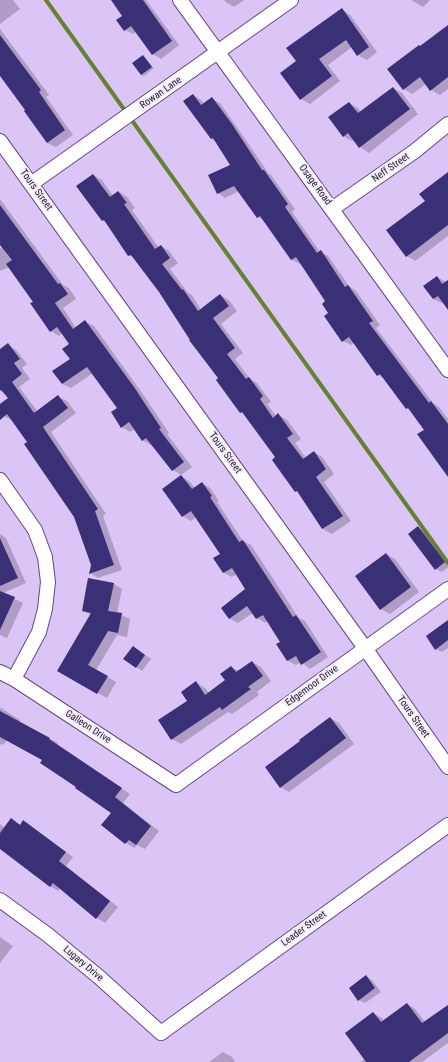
<!DOCTYPE html>
<style>
body{margin:0}
canvas{display:block;background:#dbc4f6}
</style>
<canvas width="448" height="1062"></canvas>
<script>
const ctx = document.querySelector('canvas').getContext('2d');
ctx.lineJoin = 'round';
function fill(path, color) { ctx.fillStyle = color; ctx.fill(path, 'evenodd'); }
const poly = rows => new Path2D(rows.map(r => 'M' + r).join(''));
function strokePath(path, color, width, dash) { ctx.strokeStyle = color; ctx.lineWidth = width; ctx.lineCap = dash ? 'butt' : 'round'; ctx.setLineDash(dash || []); ctx.stroke(path); }
function drawText(font, color, halo, rows, align = 'center') {
  ctx.font = font + ' "Roboto Condensed",sans-serif'; ctx.lineWidth = 4; ctx.setLineDash([]); ctx.textBaseline = 'middle'; ctx.strokeStyle = halo; ctx.fillStyle = color; for (const [text, x, y, turn = 0] of rows) {
    ctx.save(); ctx.translate(x, y); ctx.rotate((+turn || 0) * Math.PI / 180); ctx.textAlign = isNaN(turn) ? turn : align; if (halo) ctx.strokeText(text, 0, 0); ctx.fillText(text, 0, 0); ctx.restore();
  }
}
const shadow = poly([
 [0,0,13,0,20,9,0,24],
 [112,0,146,0,179,45,161,59,153,54,136,32,133,34,125,30,124,16],
 [224,0,244,0,234,7,227,3],
 [411,0,430,0,423,7],
 [342,9,350,15,377,52,367,60,358,55,352,47,328,65,340,81,310,104,301,99,297,62],
 [448,27,448,89,440,95,431,90,426,84,412,94,404,89,421,47],
 [0,29,49,95,46,97,73,135,56,147,47,143,26,110,0,75],
 [143,56,154,68,144,76,141,75],
 [393,88,402,93,418,114,369,153,360,147,354,140,352,141,343,136,349,103,358,108,361,112],
 [193,95,201,100,204,104,212,99,220,103,239,130,269,174,271,175,295,209,292,212,320,252,328,256,349,286,356,291,380,325,376,328,433,403,439,407,448,419,448,476,425,430,411,411,407,408,385,379,378,375,354,343,351,345,343,341,330,313,327,301,301,263,300,264,292,260,265,221,258,217,239,191,225,198,218,193,232,165,215,141,212,139,184,102],
 [448,173,448,236,415,261,407,256,426,201],
 [93,175,102,180,113,196,119,192,127,197,135,208,132,210,159,248,161,246,169,251,178,263,170,269,188,293,192,295,201,310,220,295,229,300,237,311,221,324,243,353,235,359,250,379,257,383,271,402,267,404,276,416,278,415,287,420,301,439,295,443,306,458,314,452,322,457,334,474,324,482,351,521,332,534,323,529,299,492,296,491,277,457,246,415,241,412,160,292,135,258,129,255,107,223,102,220],
 [0,199,63,285,69,288,76,299,63,308,76,328,85,322,94,326,142,393,169,433,167,434,192,467,181,475,173,470,152,444,151,445,142,440,134,429,130,432,122,427,119,408,93,373,71,388,62,384,71,359,71,345,63,333,59,336,51,331,34,302,9,267,0,271,0,248,3,247,0,243],
 [437,277,446,282,448,281,448,308,444,302,442,303,433,299],
 [8,345,16,350,27,364,22,368,30,379,19,387,38,412,58,397,67,401,76,413,51,432,106,514,103,516,122,570,98,578,90,573,92,565,75,516,29,442,13,421,4,416,0,410,0,405,9,399,0,386,0,350],
 [181,476,189,481,195,488,202,483,210,488,219,501,217,502,243,541,251,545,298,617,305,621,328,657,310,669,301,662,296,665,288,661,277,644,281,642,268,621,265,623,257,618,253,613,238,623,230,619,222,608,247,590,237,574,232,577,224,573,215,559,221,555,196,517,191,521,183,516],
 [418,528,424,531,448,562,448,567,442,572,436,569],
 [0,534,6,538,26,583,3,593,23,603,7,638,0,635],
 [386,554,395,559,419,592,390,614,381,609],
 [114,584,122,589,117,613,130,619,127,637,117,635,96,670,116,682,107,698,59,671,91,615,83,611],
 [448,626,448,648,442,652,436,649],
 [139,651,151,659,142,671,125,659],
 [252,662,261,667,271,681,257,692,259,695,232,714,228,712,181,744,172,739,196,683,205,688,209,693,226,680,231,667,239,671],
 [0,708,1,708,20,720,19,722,58,743,57,744,130,794,123,803,159,831,145,849,137,845,134,848,126,843,103,825,112,813,44,760,7,740,3,745,0,744],
 [330,718,339,723,354,744,289,792,280,787],
 [24,822,73,857,66,866,118,907,105,923,97,918,60,888,58,891,50,886,0,848,0,824,5,828,19,824,21,826],
 [0,937,13,946,0,963],
 [366,976,372,980,381,992,365,1003,359,1000],
 [407,1004,415,1009,425,1022,448,1006,448,1043,422,1062,360,1062,365,1059,373,1013,382,1018,384,1021],
 [223,1052,232,1057,235,1062,209,1062]
]);
const stream = poly([
 [46,0,448,563]
]);
const building = poly([
 [111,0,143,0,172,41,152,55,131,26,124,31,116,20,122,16],
 [342,8,369,47,357,56,346,40,319,59,332,76,300,100,280,73,296,61,286,48],
 [448,25,448,77,430,91,420,77,403,90,387,69,419,45,420,46],
 [0,35,41,90,39,92,65,130,47,143,24,111,25,110,0,76],
 [143,55,152,67,141,75,132,63],
 [393,87,410,109,359,148,348,133,343,137,328,117,349,102,358,113],
 [193,94,201,105,212,97,232,124,262,170,264,170,288,204,285,207,317,253,321,250,345,287,348,285,373,321,369,323,429,403,431,401,448,424,448,477,417,434,424,430,408,408,406,409,380,374,377,376,349,337,342,342,324,316,328,313,322,304,325,301,296,257,291,260,260,216,257,218,234,186,217,194,208,175,230,165,213,138,211,139,183,101],
 [448,172,448,225,406,257,386,230,425,201,419,194],
 [93,174,110,197,118,191,127,203,124,204,155,249,161,245,170,258,162,264,182,290,183,289,198,311,220,294,229,306,213,318,235,348,227,354,246,379,249,377,263,396,260,399,273,418,278,413,293,434,287,438,303,459,314,451,326,469,316,477,343,516,322,529,297,491,295,492,272,460,275,457,242,412,240,413,216,380,218,378,189,340,190,340,159,292,131,255,128,256,104,220,102,221,76,186],
 [0,205,58,284,60,283,68,294,55,303,73,329,85,320,134,387,161,428,159,429,184,462,172,471,146,438,142,441,129,422,121,428,111,412,117,408,87,367,62,384,52,371,70,359,62,349,69,344,57,327,50,332,30,303,33,302,6,264,12,260,0,245],
 [437,276,442,284,448,280,448,310,438,296,433,299,423,286],
 [8,343,20,359,14,363,22,374,12,382,34,413,58,395,68,408,43,427,98,509,95,511,114,565,89,574,91,565,74,517,24,444,27,442,7,414,0,420,0,404,8,398,1,390,0,391,0,349],
 [181,475,192,489,202,482,212,496,210,497,239,542,243,540,293,617,296,615,321,652,301,665,296,656,287,661,276,644,280,642,263,615,256,619,247,606,229,619,221,608,245,589,232,568,223,573,213,558,220,554,191,511,182,517,162,489],
 [418,526,445,562,435,570,408,534],
 [0,538,18,578,0,586],
 [386,553,411,587,380,610,355,576],
 [88,578,114,583,108,611,122,613,118,633,108,631,88,665,108,676,97,694,57,671,91,613,82,611],
 [0,591,15,597,0,630],
 [448,620,448,640,435,650,426,636],
 [133,646,145,655,136,668,123,659],
 [252,661,263,676,248,687,251,689,222,710,220,707,171,740,158,720,187,701,181,692,196,681,205,695,225,680,220,674,231,666,236,672],
 [0,711,50,738,49,739,122,788,115,797,151,826,136,845,129,840,125,844,101,825,111,813,75,788,76,787,40,763,42,760,0,737],
 [330,717,346,738,280,788,265,767,300,741,299,740],
 [11,818,20,825,23,820,66,852,59,861,110,901,96,919,53,883,50,887,0,849,0,833],
 [366,975,375,988,358,1001,349,988],
 [407,1003,422,1023,448,1005,448,1033,409,1062,366,1062,345,1033,373,1012,381,1022]
]);
const minor = poly([
 [180,0,448,370],
 [0,141,365,648,448,767],
 [31,184,291,0],
 [332,209,415,151,448,124],
 [0,480,35,530,45,557,48,582,45,609,39,632,14,679],
 [0,672,14,679,176,785,448,589],
 [0,900,48,935,99,977,161,1033,448,825]
]);
const streetNames = [
 ["Rowan Lane",161,93,-35],
 ["Neff Street",391,168,-35],
 ["Osage Road",315,185,54],
 ["Tours Street",36,190,54],
 ["Tours Street",225,453,54],
 ["Edgemoor Drive",312,686,-36],
 ["Tours Street",413,717,55],
 ["Galleon Drive",88,727,33],
 ["Leader Street",304,929,-36],
 ["Lugary Drive",83,964,40]
];
fill(shadow, '#0003');
strokePath(stream, '#668231', 4);
fill(building, '#3a3075');
strokePath(minor, '#644980', 16);
strokePath(minor, '#fff', 14);
drawText('10px', '#20152c', '#f3edfa', streetNames);
</script>
